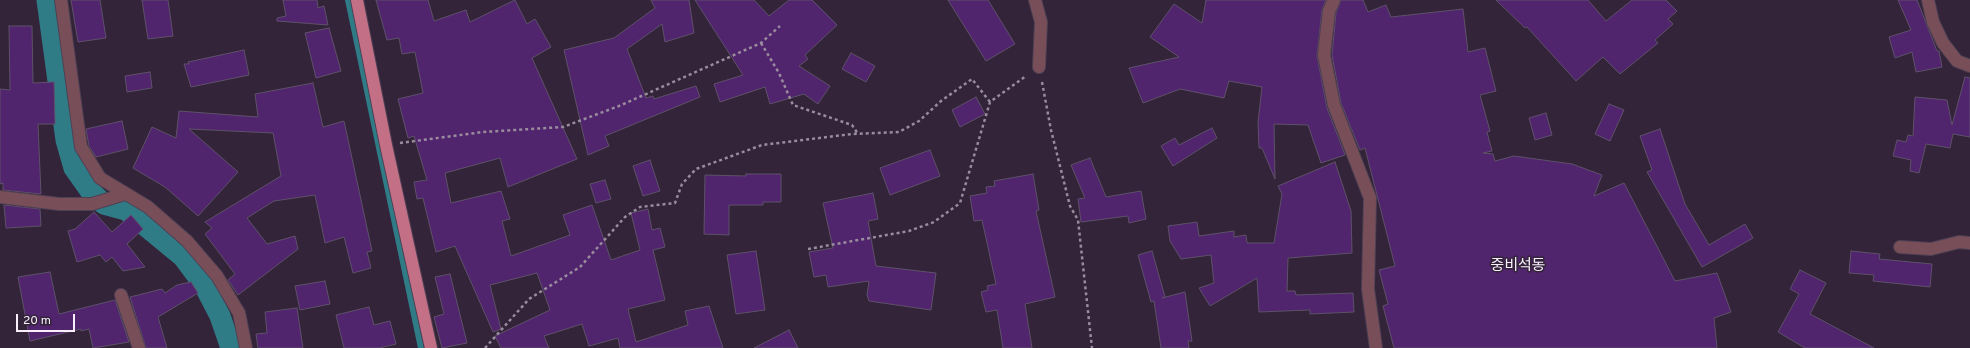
<!DOCTYPE html>
<meta charset="utf-8">
<style>
body{margin:0}
#map{position:relative;width:1970px;height:348px;overflow:hidden;background:#332439;font-family:Overpass,sans-serif}
canvas{display:block}
.scale{position:absolute;left:16px;top:314px;width:59px;height:18px;box-sizing:border-box;border:2px solid #f9effd;border-top:0;padding-left:5px;font-size:12px;line-height:14px;white-space:nowrap;color:#f9effd;-webkit-text-stroke:3px #332439;paint-order:stroke}
</style>
<div id="map">
<canvas width="1970" height="348"></canvas>
<div class="scale">20 m</div>
</div>
<script>
const ctx = document.querySelector('canvas').getContext('2d');
ctx.lineJoin = 'round';
const poly = rows => new Path2D(rows.map(r => 'M' + r).join(''));
function strokePath(path, color, width, dash) { ctx.strokeStyle = color; ctx.lineWidth = width; ctx.lineCap = dash ? 'butt' : 'round'; ctx.setLineDash(dash || []); ctx.stroke(path); }
function fill(path, color) { ctx.fillStyle = color; ctx.fill(path, 'evenodd'); }
function drawText(font, color, halo, rows, align = 'center') {
  ctx.font = font + ' Overpass,"Noto Sans KR",sans-serif'; ctx.lineWidth = 3; ctx.setLineDash([]); ctx.textBaseline = 'middle'; ctx.strokeStyle = halo; ctx.fillStyle = color; for (const [text, x, y, turn = 0] of rows) {
    ctx.save(); ctx.translate(x, y); ctx.rotate((+turn || 0) * Math.PI / 180); ctx.textAlign = isNaN(turn) ? turn : align; if (halo) ctx.strokeText(text, 0, 0); ctx.fillText(text, 0, 0); ctx.restore();
  }
}
const stream = poly([
 [348,0,421,348]
]);
const canal = poly([
 [47,0,66,140,74,168,91,192,104,204,126,210,183,257,204,285,220,316,231,348]
]);
const building = poly([
 [71,0,100,0,106,38,78,42,71,0],
 [142,0,168,0,173,36,148,39,142,0],
 [283,0,317,0,318,8,324,6,328,25,277,21,277,18,286,16,283,0],
 [376,0,428,0,434,21,466,10,470,22,515,0,527,24,535,19,551,47,532,58,577,159,508,187,500,158,445,173,451,203,501,191,510,219,502,221,511,256,570,235,563,215,592,205,611,260,640,250,631,213,648,209,652,230,660,228,665,247,653,250,665,300,628,309,636,342,688,325,685,311,709,306,723,348,620,348,618,338,589,346,582,324,544,336,549,348,501,348,495,336,550,310,537,273,490,285,501,329,493,332,455,246,436,252,423,198,417,199,414,182,427,180,414,136,408,138,398,99,423,93,415,52,402,54,399,38,387,40,376,0],
 [651,0,689,0,694,33,665,42,662,24,627,49,646,98,653,96,654,99,696,86,700,97,605,136,609,146,588,155,564,50,614,38,655,8,651,0],
 [695,0,754,0,769,16,789,0,812,0,837,25,805,55,808,59,799,66,830,86,818,104,804,94,770,104,765,87,720,102,714,84,743,75,695,0],
 [948,0,988,0,1015,44,986,61,948,0],
 [1206,0,1326,0,1322,10,1317,56,1327,108,1345,155,1321,163,1308,125,1274,124,1275,179,1262,148,1259,148,1258,122,1262,87,1229,81,1224,98,1180,89,1143,103,1129,68,1179,57,1150,37,1174,4,1202,23,1206,0],
 [1341,0,1363,0,1368,12,1386,5,1391,17,1463,9,1468,52,1485,48,1496,91,1480,95,1490,131,1487,132,1492,151,1483,153,1493,154,1495,161,1514,156,1572,164,1602,175,1594,196,1624,183,1675,281,1717,273,1731,312,1714,318,1717,348,1394,348,1383,306,1388,304,1379,270,1395,266,1365,148,1360,150,1341,103,1332,55,1336,13,1341,0],
 [1496,0,1588,0,1606,21,1632,0,1666,0,1677,11,1668,19,1673,24,1655,40,1658,43,1620,74,1603,57,1576,81,1527,27,1525,28,1496,0],
 [1898,0,1917,0,1937,51,1939,51,1942,67,1916,72,1912,52,1895,58,1889,37,1911,30,1898,0],
 [9,26,32,26,33,83,54,82,55,124,38,124,41,194,3,190,3,183,0,184,0,89,10,90,9,26],
 [329,28,341,71,316,78,305,33,329,28],
 [244,50,249,75,191,87,184,64,189,64,188,62,244,50],
 [851,53,875,66,866,82,842,69,851,53],
 [150,72,152,88,127,92,125,76,150,72],
 [1965,77,1970,78,1970,137,1953,134,1950,148,1926,144,1919,173,1910,171,1911,160,1893,156,1897,140,1906,142,1908,135,1913,136,1915,97,1947,100,1952,125,1965,77],
 [313,83,323,127,344,121,372,251,367,252,371,268,353,273,344,237,325,243,315,195,274,201,247,218,267,244,295,236,298,249,238,295,228,280,235,274,205,234,212,228,205,222,281,176,273,133,189,129,238,172,198,216,165,187,133,168,152,127,176,138,179,111,258,117,255,94,313,83],
 [976,97,985,114,960,127,952,110,976,97],
 [1609,104,1624,110,1610,141,1595,134,1609,104],
 [1546,113,1552,135,1535,140,1529,118,1546,113],
 [122,121,128,149,96,157,89,146,86,129,122,121],
 [1212,128,1217,138,1173,166,1161,146,1175,138,1179,145,1212,128],
 [1660,129,1685,204,1709,245,1745,224,1753,238,1702,267,1647,172,1652,170,1640,136,1660,129],
 [930,150,940,176,890,195,880,168,930,150],
 [1090,158,1106,197,1141,191,1146,219,1129,223,1128,216,1081,222,1078,199,1085,198,1071,165,1090,158],
 [650,160,660,191,643,196,633,166,650,160],
 [1335,162,1351,211,1352,253,1288,258,1287,291,1295,291,1296,295,1353,293,1354,312,1310,314,1310,310,1259,312,1257,278,1210,306,1199,288,1214,283,1211,255,1181,259,1170,241,1168,226,1197,222,1199,236,1234,231,1234,237,1246,235,1247,243,1274,243,1282,194,1278,186,1335,162],
 [746,174,781,174,781,202,763,202,763,205,729,205,729,235,704,234,705,175,746,176,746,174],
 [1033,174,1039,210,1036,211,1055,297,1025,304,1032,348,1003,348,997,310,986,312,981,292,988,290,987,286,996,284,982,220,974,221,970,196,987,193,986,187,995,186,994,181,1033,174],
 [605,180,611,199,596,203,590,184,605,180],
 [873,193,878,219,868,221,876,266,936,273,931,310,869,301,867,295,869,281,828,287,826,275,814,277,809,252,833,248,823,203,873,193],
 [4,205,40,209,41,226,6,228,4,205],
 [94,212,112,232,131,215,143,229,127,244,145,267,123,271,112,257,106,262,100,255,77,262,68,231,75,229,94,212],
 [756,251,765,310,736,314,727,255,756,251],
 [1152,251,1165,297,1162,298,1185,292,1192,341,1188,341,1189,348,1161,348,1154,301,1151,302,1138,255,1152,251],
 [1851,251,1880,254,1879,259,1932,264,1930,287,1873,281,1874,275,1849,273,1851,251],
 [1800,270,1826,283,1810,314,1874,348,1805,348,1778,332,1799,294,1790,289,1800,270],
 [50,272,59,314,115,300,129,342,93,348,89,329,81,331,81,329,30,341,18,277,50,272],
 [450,274,467,343,442,348,434,317,444,314,435,277,450,274],
 [325,281,330,304,300,310,295,286,325,281],
 [191,282,198,293,158,317,167,348,146,348,130,297,162,289,165,293,177,285,191,282],
 [369,307,374,325,390,321,396,344,379,348,344,348,336,315,369,307],
 [297,308,303,348,258,348,256,334,267,333,265,312,297,308],
 [789,330,798,348,754,348,789,330]
]);
const path = poly([
 [761,43,779,73,793,105,852,125,858,134],
 [1042,82,1051,130,1070,206,1078,220,1092,348],
 [400,143,483,132,563,127,619,106,761,43,780,26],
 [808,249,909,231,934,222,960,203,990,102,1026,76],
 [485,348,529,299,580,267,625,217,640,207,675,203,682,184,696,169,762,145,852,134,899,132,919,121,941,101,972,79,990,102]
]);
const minor = poly([
 [61,0,81,147,100,178,148,207,187,241,217,276,239,313,246,348],
 [1035,0,1041,22,1039,67],
 [1334,0,1329,11,1324,55,1334,105,1370,198,1368,289,1376,348],
 [1928,0,1933,22,1943,43,1957,61,1970,66],
 [0,197,59,204,92,204,125,194],
 [1900,247,1931,249,1959,242,1970,243],
 [121,295,139,348]
]);
const major = poly([
 [357,0,386,145,431,348]
]);
const quarterNames = [
 ["중비석동",1518,267]
];
strokePath(stream, '#2f7c87', 6);
strokePath(canal, '#2f7c87', 21);
fill(building, '#51246e');
strokePath(building, '#5e5169', 1);
strokePath(minor, '#4f4054', 14);
strokePath(major, '#4f4054', 14);
strokePath(path, '#988c9d', 2.5, [3, 3]);
strokePath(minor, '#784f59', 12);
strokePath(major, '#c37087', 12);
drawText('15px', '#f9effd', '#332439', quarterNames);
</script>
